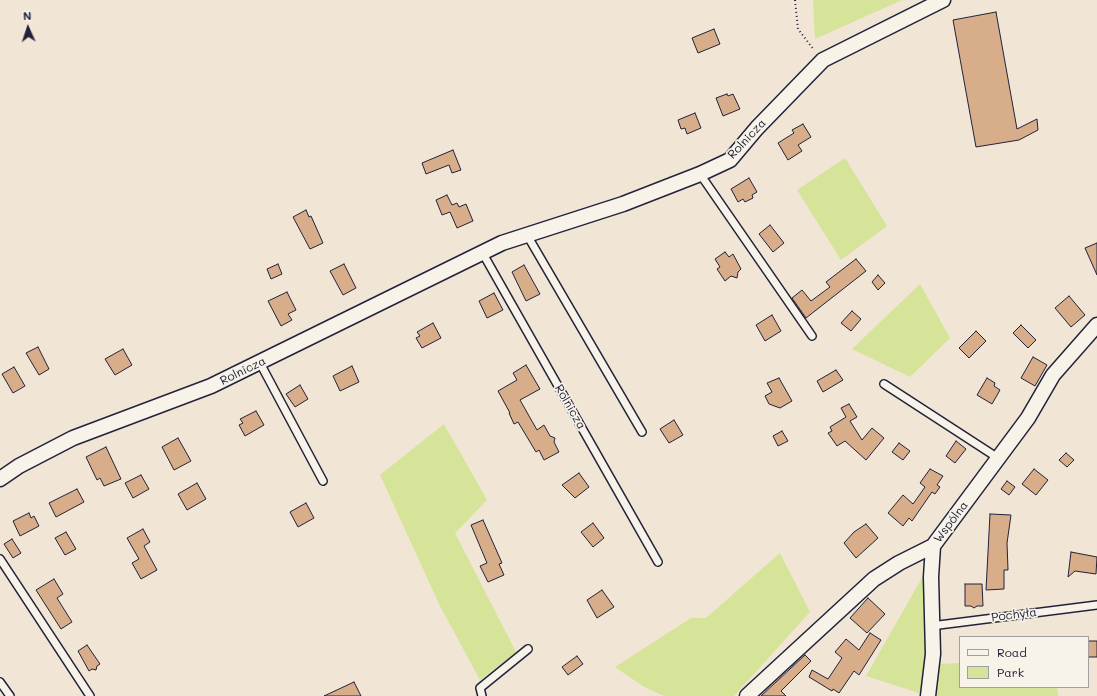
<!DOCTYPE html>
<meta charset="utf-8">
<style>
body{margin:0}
#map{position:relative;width:1097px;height:696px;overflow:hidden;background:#f1e5d5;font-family:Mali,sans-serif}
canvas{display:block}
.legend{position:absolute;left:959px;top:636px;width:130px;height:52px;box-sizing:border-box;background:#f7f3e8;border:1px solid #a29fa3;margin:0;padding:5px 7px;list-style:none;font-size:12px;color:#22223b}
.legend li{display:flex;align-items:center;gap:8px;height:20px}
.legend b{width:20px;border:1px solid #a29fa3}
.north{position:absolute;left:8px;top:8px;width:40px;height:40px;-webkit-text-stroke:3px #f7f3e8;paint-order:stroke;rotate:357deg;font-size:11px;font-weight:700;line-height:16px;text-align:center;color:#22223b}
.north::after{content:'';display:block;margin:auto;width:14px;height:18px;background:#22223b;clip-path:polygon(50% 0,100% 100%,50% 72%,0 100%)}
</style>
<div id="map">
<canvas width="1097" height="696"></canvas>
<ul class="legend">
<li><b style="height:5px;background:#f7f3e8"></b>Road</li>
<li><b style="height:11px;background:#d5e498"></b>Park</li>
</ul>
<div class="north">N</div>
</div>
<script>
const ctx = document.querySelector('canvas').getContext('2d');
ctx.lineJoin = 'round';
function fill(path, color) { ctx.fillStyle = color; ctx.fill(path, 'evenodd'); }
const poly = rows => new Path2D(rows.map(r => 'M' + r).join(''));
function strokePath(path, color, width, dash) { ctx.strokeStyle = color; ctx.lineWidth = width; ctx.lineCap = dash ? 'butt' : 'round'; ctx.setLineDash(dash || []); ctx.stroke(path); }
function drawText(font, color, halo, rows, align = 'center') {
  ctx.font = font + ' Mali,sans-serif'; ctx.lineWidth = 3.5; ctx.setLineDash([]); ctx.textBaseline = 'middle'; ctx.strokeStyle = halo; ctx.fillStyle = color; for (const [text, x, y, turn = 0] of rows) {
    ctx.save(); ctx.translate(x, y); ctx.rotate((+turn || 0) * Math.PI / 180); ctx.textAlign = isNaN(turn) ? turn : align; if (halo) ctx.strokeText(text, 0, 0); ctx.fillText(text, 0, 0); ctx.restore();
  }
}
const green = poly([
 [813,0,902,0,815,39],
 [845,158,887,226,841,260,797,190],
 [920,284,950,338,910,377,852,349],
 [444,424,487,500,455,533,516,652,480,680,440,606,380,475],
 [780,553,810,612,734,696,664,696,644,687,615,667,691,618,706,618],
 [927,569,925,617,927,652,922,694,866,676],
 [960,663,960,687,1057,687,1058,696,933,696,938,664]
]);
const building = poly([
 [996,12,1017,129,1037,119,1038,130,1019,140,976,147,953,20,996,12],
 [714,29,720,44,698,53,692,38,714,29],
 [727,94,728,96,733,94,740,109,723,116,716,98,727,94],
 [695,113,701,128,687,134,685,128,681,129,678,120,695,113],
 [803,124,811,137,798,145,802,151,788,160,778,143,794,133,792,130,803,124],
 [453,150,461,170,452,173,449,165,426,174,422,163,453,150],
 [749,178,757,192,752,195,753,198,745,202,743,199,738,202,731,189,749,178],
 [447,195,452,205,457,203,459,207,466,204,473,221,457,228,450,212,442,215,436,200,447,195],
 [306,210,309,217,311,216,323,243,310,249,293,217,306,210],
 [770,225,784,243,773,252,759,234,770,225],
 [1097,243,1097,275,1085,248,1097,243],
 [725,252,729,257,733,254,741,269,738,272,737,278,731,276,725,281,717,269,720,267,715,259,725,252],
 [856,259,866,271,806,318,792,298,802,290,811,301,830,287,826,282,856,259],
 [278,264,282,274,271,279,267,269,278,264],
 [344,264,356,288,343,295,330,271,344,264],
 [524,265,540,294,526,301,512,272,524,265],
 [878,275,885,283,878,290,872,282,878,275],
 [287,292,296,310,288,314,292,320,281,326,268,301,287,292],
 [494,293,503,310,487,318,479,301,494,293],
 [1069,296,1085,315,1071,327,1055,308,1069,296],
 [852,311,861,319,851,331,841,323,852,311],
 [772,315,781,331,765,341,756,325,772,315],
 [433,323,441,338,422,348,416,338,420,336,417,332,433,323],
 [1021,325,1036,340,1028,348,1013,333,1021,325],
 [976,331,986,341,969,358,959,348,976,331],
 [38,347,49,369,39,375,26,353,38,347],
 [123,349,132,365,115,375,105,359,123,349],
 [1033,357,1047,365,1035,386,1021,378,1033,357],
 [526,365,540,389,520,400,537,430,544,425,550,436,555,438,554,442,559,452,544,460,539,450,536,452,518,422,514,424,509,413,510,413,498,391,517,380,513,373,526,365],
 [352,366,359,382,340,391,333,376,352,366],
 [14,367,25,386,13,393,2,374,14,367],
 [836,370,843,380,823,392,817,381,836,370],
 [779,378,792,401,780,408,769,404,765,396,772,392,767,383,779,378],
 [987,378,995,383,994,386,1000,390,992,404,977,395,987,378],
 [300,385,308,399,295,407,286,394,300,385],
 [849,404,857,417,850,421,862,440,872,428,884,438,866,460,845,441,837,446,828,433,832,431,830,427,846,417,841,408,849,404],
 [256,411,264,425,245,436,239,425,243,423,240,419,256,411],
 [674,420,683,435,669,443,660,429,674,420],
 [782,431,788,441,778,446,773,436,782,431],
 [178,438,191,461,174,470,162,447,178,438],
 [956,441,966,449,955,463,946,456,956,441],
 [899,443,910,451,903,460,892,452,899,443],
 [106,447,121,479,104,486,100,478,97,480,86,457,106,447],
 [1066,453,1074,460,1067,467,1059,460,1066,453],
 [930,469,943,476,937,485,940,487,935,494,932,492,912,521,909,518,903,526,888,513,903,495,913,504,925,487,920,483,930,469],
 [1034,469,1048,480,1036,495,1022,484,1034,469],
 [579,473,589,487,575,498,562,485,579,473],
 [141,475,149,489,133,498,125,483,141,475],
 [1007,481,1015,487,1009,495,1001,489,1007,481],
 [197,483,206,499,187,510,178,494,197,483],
 [77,489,84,502,56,517,49,503,77,489],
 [306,503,314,518,298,527,290,512,306,503],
 [29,513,31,518,34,516,39,526,20,536,13,521,29,513],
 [990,514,1011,515,1007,543,1008,570,1004,570,1004,589,986,590,990,514],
 [483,520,502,563,499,564,504,575,488,582,480,566,487,563,471,525,483,520],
 [593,523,604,538,593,547,581,532,593,523],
 [866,524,878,538,856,558,844,543,854,532,866,524],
 [143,529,150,542,144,546,157,570,141,579,132,563,139,559,127,538,143,529],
 [66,532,76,549,65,555,55,538,66,532],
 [12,539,21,553,13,558,4,544,12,539],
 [1071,552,1097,557,1096,574,1075,571,1068,577,1071,552],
 [54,579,63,594,57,598,72,622,61,629,36,590,54,579],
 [965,584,982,584,983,606,977,606,974,608,971,606,965,606,965,584],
 [602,590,614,607,597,618,587,600,602,590],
 [868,598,885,614,867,633,850,618,868,598],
 [870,633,881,640,859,675,854,671,839,693,833,689,832,691,809,677,812,670,828,679,842,658,835,652,846,639,859,650,870,633],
 [1088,641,1097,641,1097,657,1088,657,1088,641],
 [87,645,100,664,97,666,96,670,92,669,89,671,78,651,87,645],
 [805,655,811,661,781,691,786,696,761,696,805,655],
 [577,656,583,664,568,675,562,667,577,656],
 [354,682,361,696,324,696,354,682]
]);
const path = poly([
 [795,0,798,29,814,50]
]);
const service = poly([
 [700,174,812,336],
 [527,235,642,432],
 [482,252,658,562],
 [260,363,323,481],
 [884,384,998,458],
 [0,559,90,696],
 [931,626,1097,605],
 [0,682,10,696],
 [482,696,480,688,528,649]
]);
const minor = poly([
 [0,479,19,466,73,438,211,386,502,243,623,204,700,174,730,160,757,128,823,60,943,0],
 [747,696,874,579,899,563,933,546,1028,418,1053,375,1097,325],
 [928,696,933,654,931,577,933,546]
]);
const streetNames = [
 ["Rolnicza",747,139,-47],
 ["Rolnicza",243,371,-26],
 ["Rolnicza",570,407,60],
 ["Wspólna",951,522,-53],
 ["Pochyła",1014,615,-7]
];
fill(green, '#d5e498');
fill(building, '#d8ad89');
strokePath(building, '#22223b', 1);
strokePath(service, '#22223b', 10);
strokePath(minor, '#22223b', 17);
strokePath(path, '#22223b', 2, [1, 3]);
strokePath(service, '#f7f3e8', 7);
strokePath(minor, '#f7f3e8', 14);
drawText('12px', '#22223b', '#f7f3e8', streetNames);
</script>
